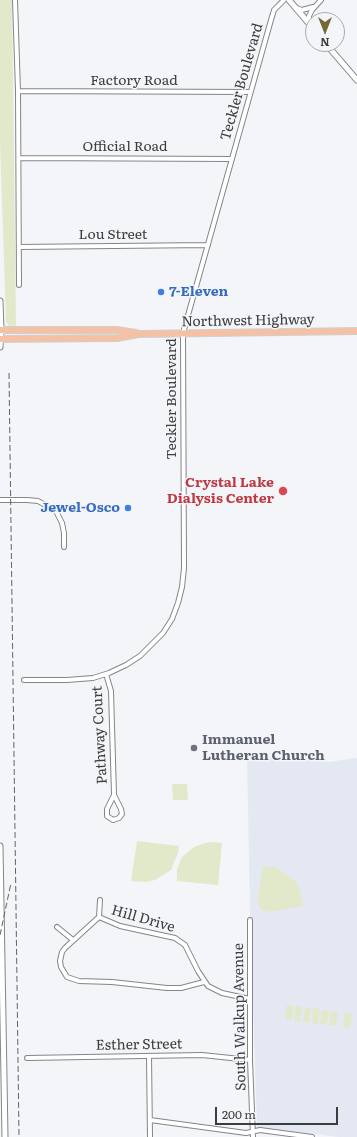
<!DOCTYPE html>
<style>
body{margin:0}
#map{position:relative;width:357px;height:1137px;overflow:hidden;background:#f3f5f9;font-family:Literata,serif}
canvas{display:block}
.north{position:absolute;left:305px;top:12px;width:40px;height:40px;box-sizing:border-box;background:#f3f5f9;border:1px solid #aaabae;border-radius:50%;rotate:180deg;font-size:11px;font-weight:700;line-height:16px;text-align:center;color:#3c3d3e}
.north::after{content:'';display:block;margin:auto;width:14px;height:18px;background:#746835;clip-path:polygon(50% 0,100% 100%,50% 72%,0 100%)}
.scale{position:absolute;left:215px;top:1107px;width:123px;height:18px;box-sizing:border-box;border:2px solid #3c3d3e;border-top:0;padding-left:5px;font-size:12px;line-height:14px;white-space:nowrap;color:#3c3d3e;-webkit-text-stroke:3px #f3f5f9;paint-order:stroke}
</style>
<div id="map">
<canvas width="357" height="1137"></canvas>
<div class="north">N</div>
<div class="scale">200 m</div>
</div>
<script>
const ctx = document.querySelector('canvas').getContext('2d');
ctx.lineJoin = 'round';
function fill(path, color) { ctx.fillStyle = color; ctx.fill(path, 'evenodd'); }
const poly = rows => new Path2D(rows.map(r => 'M' + r).join(''));
function strokePath(path, color, width, dash) { ctx.strokeStyle = color; ctx.lineWidth = width; ctx.lineCap = dash ? 'butt' : 'round'; ctx.setLineDash(dash || []); ctx.stroke(path); }
function drawText(font, color, halo, rows, align = 'center') {
  ctx.font = font + ' Literata,serif'; ctx.lineWidth = 3; ctx.setLineDash([]); ctx.textBaseline = 'middle'; ctx.strokeStyle = halo; ctx.fillStyle = color; for (const [text, x, y, turn = 0] of rows) {
    ctx.save(); ctx.translate(x, y); ctx.rotate((+turn || 0) * Math.PI / 180); ctx.textAlign = isNaN(turn) ? turn : align; if (halo) ctx.strokeText(text, 0, 0); ctx.fillText(text, 0, 0); ctx.restore();
  }
}
const built = poly([
 [247,756,328,762,357,758,357,1137,339,1137,257,1127,250,913]
]);
const green = poly([
 [0,0,12,0,16,326,9,326,6,322,0,141],
 [172,784,187,784,188,800,173,800],
 [137,841,179,846,178,853,171,870,155,880,145,882,131,881],
 [213,842,222,843,218,885,177,881,177,869,182,857,194,847,205,843],
 [263,866,276,868,283,872,295,881,300,889,303,906,270,912,263,910,259,907,258,898],
 [287,1005,293,1006,292,1020,285,1019],
 [296,1006,302,1007,300,1021,294,1021],
 [305,1007,311,1008,309,1023,303,1022],
 [313,1008,320,1009,318,1024,312,1023],
 [322,1010,329,1010,327,1025,320,1024],
 [331,1011,338,1012,336,1026,329,1025],
 [345,1013,352,1013,350,1028,343,1027]
]);
const minor = poly([
 [15,0,18,91,19,285],
 [296,8,302,10,313,7],
 [309,23,309,16,312,10,321,0],
 [18,91,250,92],
 [19,158,232,159],
 [19,247,208,245],
 [0,500,27,500,38,501,56,511,62,523,64,533,64,547],
 [106,674,111,691,114,795,107,809,107,816,113,820,119,818,122,814,121,809,114,795],
 [24,680,67,680,93,678,109,673,126,665,140,656,163,633,172,619,178,603,182,587,184,568,183,333,271,20,274,10,284,0],
 [100,900,99,917,65,948,62,952,60,961,61,967,67,977,79,981,112,982,167,988,181,988,204,982],
 [99,917,120,926,175,938,185,945,198,971,208,986,222,993,250,999],
 [250,920,250,1060,253,1137],
 [57,927,73,940],
 [149,1056,150,1137],
 [27,1058,202,1055,250,1060],
 [150,1120,246,1133,260,1130,312,1137]
]);
const tertiary = poly([
 [289,0,313,28],
 [326,44,357,80],
 [0,301,1,330,0,347],
 [0,846,5,1137]
]);
const primary = poly([
 [0,330,117,330,136,333],
 [0,339,117,338,139,334,357,331]
]);
const rail = poly([
 [9,373,19,1137],
 [0,935,11,883]
]);
const markers = [
 [161,292,4,"#3f7fe0"],
 [283,491,5,"#e0444e"],
 [128,508,4,"#3f7fe0"],
 [194,748,4,"#6b7280"]
];
const streetNames = [
 ["Factory Road",134,81],
 ["Teckler Boulevard",242,82,-74],
 ["Official Road",125,147],
 ["Lou Street",113,235],
 ["Northwest Highway",248,321,-1],
 ["Teckler Boulevard",172,399,-90],
 ["Pathway Court",100,735,-93],
 ["Hill Drive",143,919,16],
 ["South Walkup Avenue",240,1017,-91],
 ["Esther Street",139,1045,-1]
];
const shopNames = [
 ["7-Eleven",169,292],
 ["Jewel-Osco",120,508,"right"]
];
const healthNames = [
 ["Crystal Lake",274,483],
 ["Dialysis Center",274,499]
];
const worshipNames = [
 ["Immanuel",202,740],
 ["Lutheran Church",202,756]
];
fill(built, '#e4e8f2');
fill(green, '#e2e9ca');
strokePath(minor, '#848588', 6);
strokePath(tertiary, '#848588', 7);
strokePath(primary, '#d0d0d1', 8);
strokePath(minor, '#fff', 4);
strokePath(tertiary, '#fff', 5);
strokePath(primary, '#f4c1a5', 6);
strokePath(rail, '#616364', 1, [6, 3]);
for (const [x, y, r, color] of markers) { const dot = new Path2D(); dot.arc(x, y, r, 0, 2 * Math.PI); ctx.fillStyle = color; ctx.fill(dot); strokePath(dot, '#f3f5f9', 1.5); }
drawText('14px', '#3c3d3e', '#f3f5f9', streetNames);
drawText('bold 14px', '#366cbe', '#f3f5f9', shopNames, 'left');
drawText('bold 14px', '#be3a42', '#f3f5f9', healthNames, 'right');
drawText('bold 14px', '#5b616d', '#f3f5f9', worshipNames, 'left');
</script>
